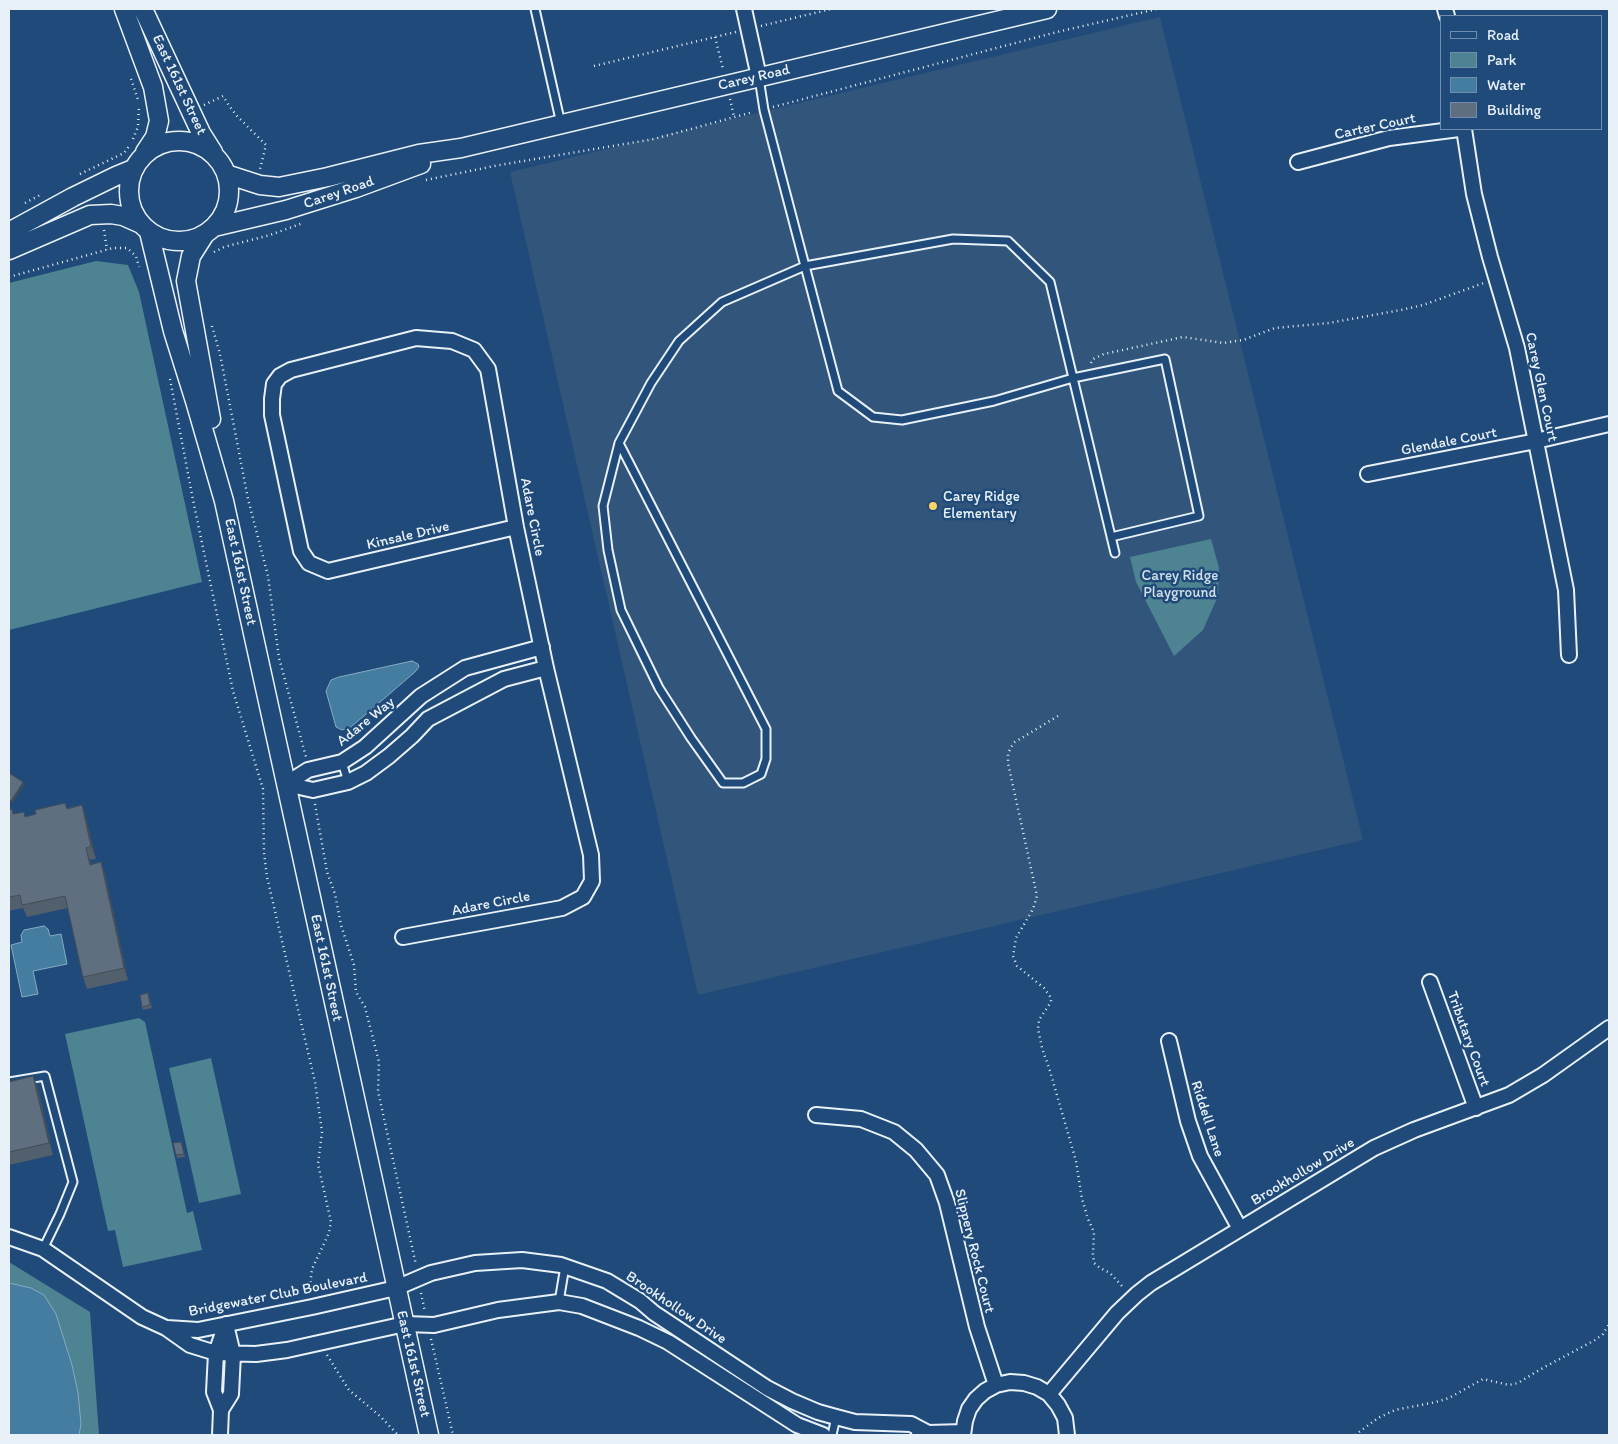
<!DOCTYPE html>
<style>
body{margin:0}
#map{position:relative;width:1618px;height:1444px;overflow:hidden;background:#1f4a7a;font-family:Itim,sans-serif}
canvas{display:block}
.frame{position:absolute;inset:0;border:10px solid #e8f1f8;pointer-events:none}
.legend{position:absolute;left:1440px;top:15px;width:162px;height:115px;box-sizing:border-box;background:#1f4a7a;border:1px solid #6f8dac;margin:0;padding:6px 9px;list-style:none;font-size:15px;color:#e8f1f8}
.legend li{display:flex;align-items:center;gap:10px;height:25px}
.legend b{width:25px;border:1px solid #6f8dac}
</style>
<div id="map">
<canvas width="1618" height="1444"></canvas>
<div class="frame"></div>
<ul class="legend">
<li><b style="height:6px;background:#1f4a7a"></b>Road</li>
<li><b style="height:14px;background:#4e8391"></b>Park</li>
<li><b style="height:14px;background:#457da0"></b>Water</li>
<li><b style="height:14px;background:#5f6f7f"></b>Building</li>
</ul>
</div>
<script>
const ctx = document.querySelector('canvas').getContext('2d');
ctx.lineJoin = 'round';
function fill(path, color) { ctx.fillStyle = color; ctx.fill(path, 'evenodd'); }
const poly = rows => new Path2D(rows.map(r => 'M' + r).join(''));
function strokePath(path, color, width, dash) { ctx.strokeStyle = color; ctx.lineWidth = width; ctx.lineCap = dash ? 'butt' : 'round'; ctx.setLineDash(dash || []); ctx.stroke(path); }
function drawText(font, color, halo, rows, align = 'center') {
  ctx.font = font + ' Itim,sans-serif'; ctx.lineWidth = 5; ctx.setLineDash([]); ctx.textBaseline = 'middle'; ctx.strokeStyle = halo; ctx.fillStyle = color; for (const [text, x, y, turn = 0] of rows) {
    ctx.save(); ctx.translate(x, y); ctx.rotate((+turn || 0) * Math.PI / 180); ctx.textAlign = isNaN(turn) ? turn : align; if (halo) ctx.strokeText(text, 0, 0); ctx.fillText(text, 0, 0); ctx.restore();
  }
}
const built = poly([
 [1160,17,1363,840,698,995,510,172]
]);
const green = poly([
 [96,261,128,265,139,292,202,582,9,630,9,283],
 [1211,539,1219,568,1218,596,1203,630,1174,656,1136,582,1130,557],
 [139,1018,145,1022,187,1213,193,1211,202,1250,123,1267,115,1230,108,1231,65,1034],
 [211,1058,241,1194,199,1203,169,1068],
 [9,1262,90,1312,99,1435,9,1435]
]);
const water = poly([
 [412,661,418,664,419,667,415,672,351,727,342,730,336,727,326,691,331,680,339,677,412,661],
 [44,926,48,929,50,936,61,934,67,964,33,971,38,994,22,997,11,945,22,942,21,935,24,930,44,926],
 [9,1283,31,1288,44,1295,56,1314,72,1365,78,1393,81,1424,79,1435,9,1435,9,1283]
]);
const path = poly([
 [761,26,831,9],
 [715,37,723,69],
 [594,66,736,32],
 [131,79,138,100],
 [730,99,734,117],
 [204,105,223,96,230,107,237,116,266,145,260,169],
 [773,107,1057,32,1157,9],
 [133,139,138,127,139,105],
 [80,174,124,153,129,146],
 [426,180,494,166,654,139,753,112],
 [25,203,42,194],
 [104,230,107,250],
 [214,252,224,247,270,235,303,223],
 [9,277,113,248,127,248,136,256,139,267],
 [212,326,220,354,248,499,268,576,279,658,306,757],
 [1091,363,1093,359,1104,354,1183,337,1223,343,1243,340,1275,328,1329,323,1401,310,1423,305,1484,283],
 [170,379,193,500,233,691,263,789,264,853,267,877,315,1082,322,1132,318,1164,331,1222,329,1233,312,1269,309,1293],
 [1058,716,1015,742,1011,747,1008,754,1008,763,1037,896,1033,909,1016,938,1013,956,1017,966,1044,988,1051,998,1051,1002,1039,1020,1038,1029,1042,1048,1050,1071,1076,1161,1082,1199,1088,1219,1094,1232,1093,1254,1094,1263,1100,1268,1110,1273,1122,1286],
 [315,804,327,872,335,894,341,925,354,965,356,992,365,1007,379,1062,378,1091,416,1265],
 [421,1293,425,1312],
 [431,1339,453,1435],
 [327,1355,349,1390,380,1416,398,1435],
 [1355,1435,1378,1418,1395,1410,1436,1402,1449,1398,1483,1379,1509,1385,1518,1383,1541,1369,1595,1340,1603,1334,1609,1324]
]);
const service = poly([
 [535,9,561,124],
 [759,78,764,110,805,266,953,239,1008,241,1050,282,1115,553],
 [619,443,766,729,766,759,761,774,743,783,723,783,691,738,659,688,621,610,608,550,603,506,619,443,651,383,679,341,722,302,805,266,838,391,873,417,902,420,994,401,1073,378,1165,359,1199,516,1111,537],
 [342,762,348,782],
 [9,1082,45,1076,73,1182,60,1214,43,1249],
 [559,1302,565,1266],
 [832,1435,836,1417]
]);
const minor = poly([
 [744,9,759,77],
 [1445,9,1447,16],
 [1464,129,1474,194,1490,257,1517,348,1566,590,1569,655],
 [1298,162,1389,138,1459,129],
 [1368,474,1536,441,1609,424],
 [286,784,308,770,342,762,365,747,421,696,465,668,542,647],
 [286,784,313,790,348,782,366,773,389,756,412,736,428,719,504,679,546,668],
 [403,937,562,908,583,897,592,881,591,855,546,668,516,527,488,369,474,350,452,341,416,338,291,370,280,376,274,384,272,399,272,415,301,551,309,563,328,571,516,527],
 [1430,982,1476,1108],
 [1169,1041,1188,1121,1200,1156,1240,1229],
 [816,1115,861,1119,894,1132,916,1150,937,1175,947,1203,977,1327,996,1385],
 [9,1237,43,1249,142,1317,166,1328,190,1345,216,1353,256,1354,287,1350,405,1324,434,1325,498,1310,559,1302,582,1306,639,1328,668,1342,797,1425,823,1435],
 [167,1328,198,1330,312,1307,396,1288,431,1273,475,1263,522,1260,561,1265,607,1281,640,1301,654,1313,767,1388,792,1401,818,1412,836,1417,855,1422,911,1424,928,1433],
 [1049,1394,1117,1313,1137,1294,1151,1283,1374,1148,1414,1130,1509,1095,1543,1075,1609,1028],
 [221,1410,231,1394,233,1354,226,1325],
 [220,1435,221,1410,214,1392,216,1353,226,1324],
 [919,1435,928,1433,963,1432],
 [963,1435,965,1421,969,1409,976,1399,985,1391,996,1385,1010,1382,1024,1383,1037,1387,1049,1394,1058,1405,1065,1418,1067,1435]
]);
const tertiary = poly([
 [124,9,153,87,159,121,155,137,145,152],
 [143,9,201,133,213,152],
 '129 191a50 50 0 1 1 100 0a50 50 0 1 1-100 0Z',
 [226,174,260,185,279,187,328,177,419,154,461,148,1047,9],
 [214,227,286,210,356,188,421,164],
 [9,232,73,197,116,176,133,169],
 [149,232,173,331,195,401,224,501,429,1435],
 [205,234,191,256,186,281,211,419],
 [9,250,90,215,111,214,123,216,141,224]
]);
const wall = poly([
 [82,805,86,818,96,859,90,860,91,864,101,862,105,874,128,980,87,989,83,977,68,908,27,917,23,908,9,911,9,810,14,814,25,817],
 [148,993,152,1008,143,1010,142,1007],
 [33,1076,38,1088,53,1155,9,1165,9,1082],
 [182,1145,185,1157,177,1158,176,1155]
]);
const shadedWall = poly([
 [23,782,24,785,12,804,11,801],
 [82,805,86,818,96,859,91,846],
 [86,848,90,860,94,877,90,865],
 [101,862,105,874,128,980,124,968],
 [33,1076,38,1088,53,1155,49,1143]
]);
const building = poly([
 [9,773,23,782,11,801,9,800,9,773],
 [65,803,67,809,82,805,91,846,86,848,90,865,101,862,124,968,83,977,65,896,22,905,20,895,9,897,9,810,12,809,13,814,24,812,25,817,36,814,35,810,65,803],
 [148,993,150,1005,142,1007,140,995,148,993],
 [33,1076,49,1143,9,1152,9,1082,33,1076],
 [181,1142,184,1154,176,1155,173,1143,181,1142]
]);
const markers = [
 [933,506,5,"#ffd166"]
];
const streetNames = [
 ["Carey Road",754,78,-13],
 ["East 161st Street",179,85,65],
 ["Carter Court",1375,127,-12],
 ["Carey Road",339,193,-19],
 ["Carey Glen Court",1541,387,78],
 ["Glendale Court",1449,442,-11],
 ["Adare Circle",532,517,79],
 ["Kinsale Drive",408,536,-13],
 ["East 161st Street",240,572,78],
 ["Adare Way",366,722,-39],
 ["Adare Circle",491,904,-11],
 ["East 161st Street",326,968,78],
 ["Tributary Court",1468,1039,70],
 ["Riddell Lane",1207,1119,72],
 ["Brookhollow Drive",1303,1172,-31],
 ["Slippery Rock Court",974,1251,76],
 ["Bridgewater Club Boulevard",278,1295,-11],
 ["Brookhollow Drive",676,1308,34],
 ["East 161st Street",413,1364,77]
];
const poiNames = [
 ["Carey Ridge",943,497],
 ["Elementary",943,514]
];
const parkNames = [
 ["Carey Ridge",1180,576],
 ["Playground",1180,593]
];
fill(built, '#32557c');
fill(green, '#4e8391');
fill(water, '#457da0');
strokePath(water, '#86abc3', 1);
strokePath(service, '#e8f1f8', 11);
strokePath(minor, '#e8f1f8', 18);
strokePath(tertiary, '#e8f1f8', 21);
strokePath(path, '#e8f1f8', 2.5, [1, 4]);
strokePath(service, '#1f4a7a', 7);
strokePath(minor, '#1f4a7a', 14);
strokePath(tertiary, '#1f4a7a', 18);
fill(wall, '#525f6d');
fill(shadedWall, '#424e59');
fill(building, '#5f6f7f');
strokePath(building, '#424e59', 1);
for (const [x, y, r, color] of markers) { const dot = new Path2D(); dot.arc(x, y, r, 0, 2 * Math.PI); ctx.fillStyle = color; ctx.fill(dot); strokePath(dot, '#1f4a7a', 2); }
drawText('15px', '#e8f1f8', '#1f4a7a', streetNames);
drawText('15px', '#e8f1f8', '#1f4a7a', poiNames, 'left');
drawText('15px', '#d1e0e9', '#1f4a7a', parkNames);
</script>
